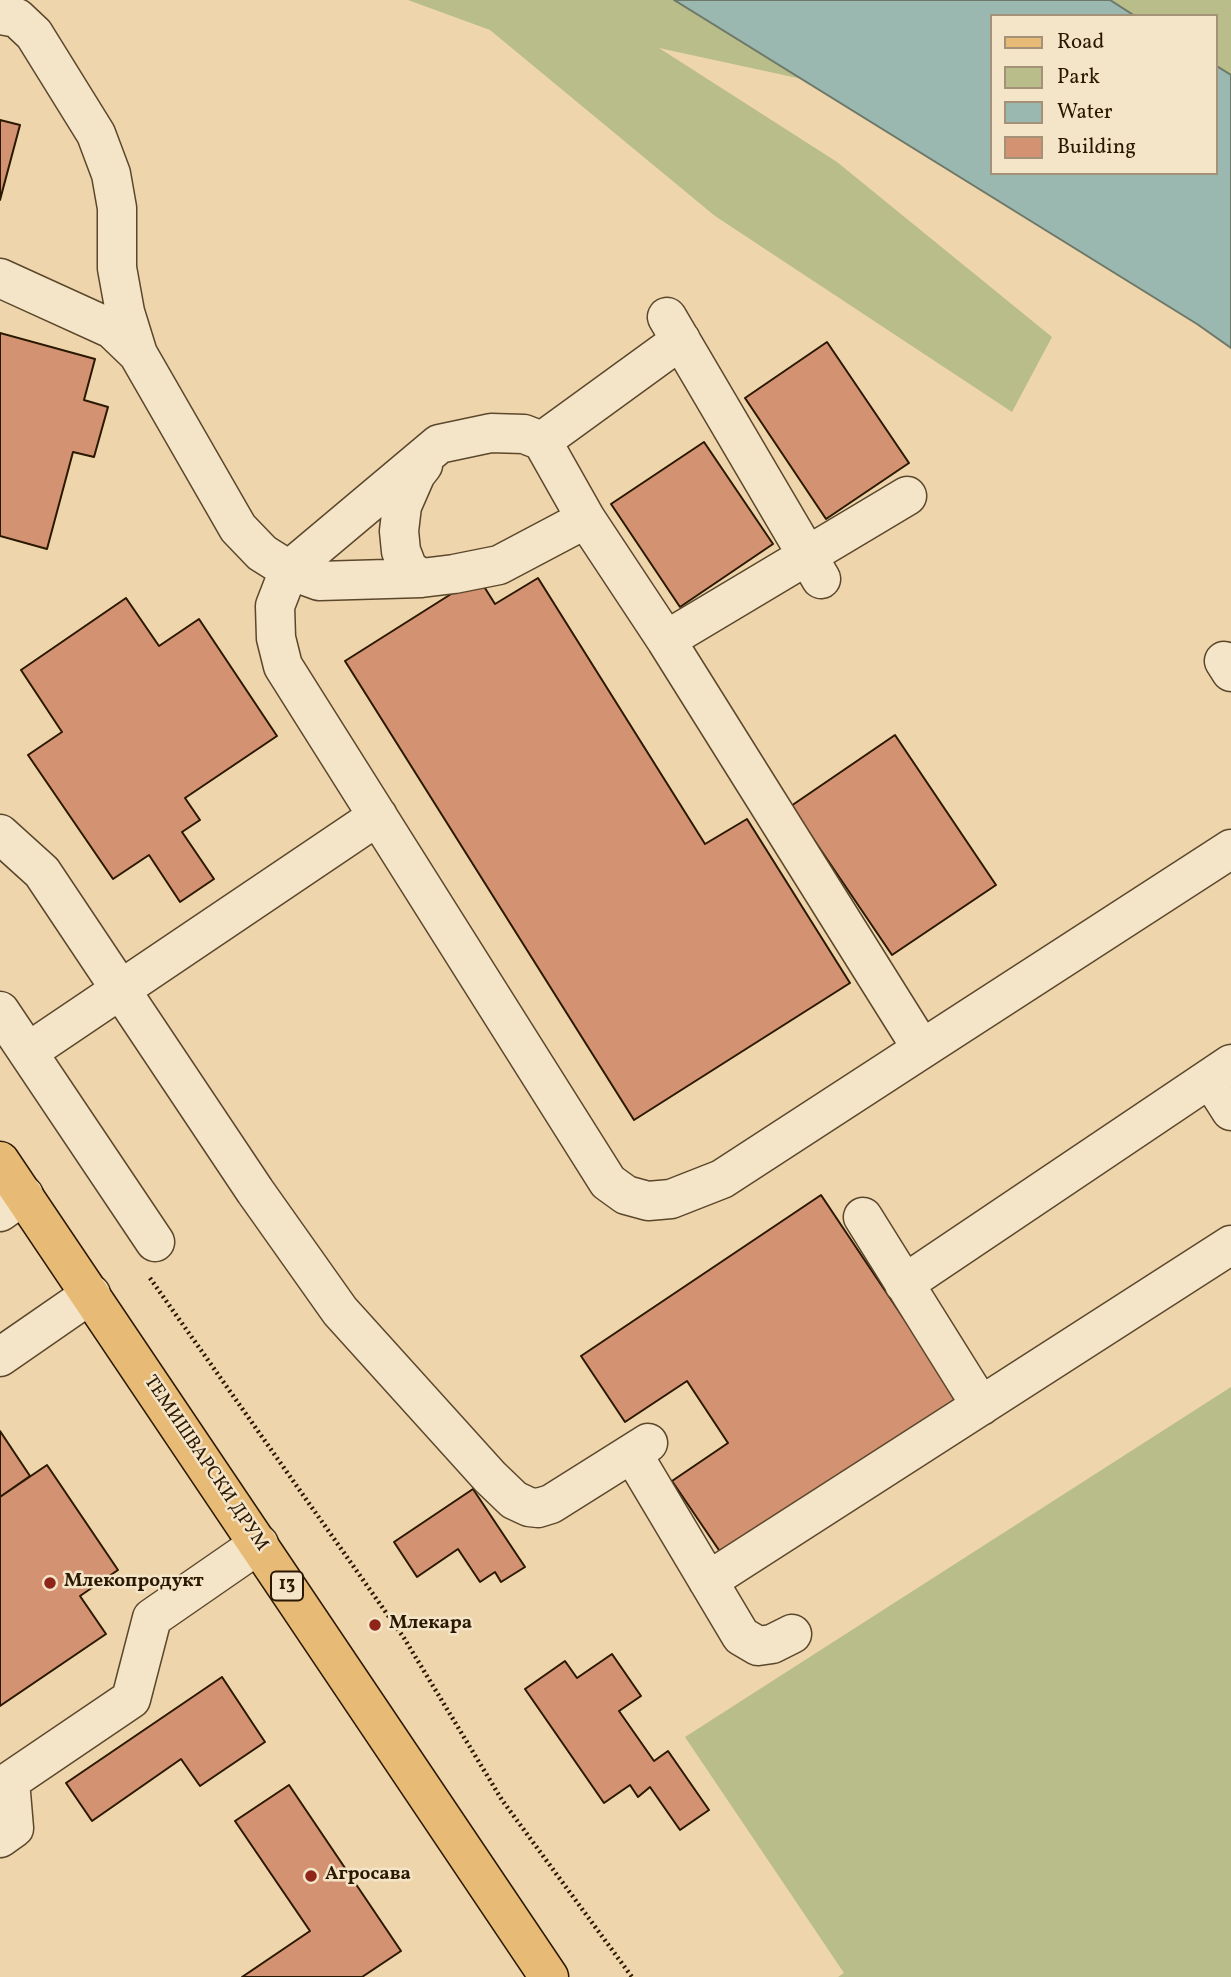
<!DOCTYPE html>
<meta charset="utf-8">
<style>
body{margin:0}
#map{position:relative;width:1231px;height:1977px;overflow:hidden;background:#eed5ab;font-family:Vollkorn,serif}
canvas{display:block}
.legend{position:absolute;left:990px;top:14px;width:228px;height:161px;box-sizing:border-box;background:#f4e4c8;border:2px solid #a39278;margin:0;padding:9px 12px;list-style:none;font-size:21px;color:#2a1801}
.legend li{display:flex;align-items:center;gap:14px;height:35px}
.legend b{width:35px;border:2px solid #a39278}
</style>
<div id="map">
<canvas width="1231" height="1977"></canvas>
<ul class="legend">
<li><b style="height:9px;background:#e7ba76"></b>Road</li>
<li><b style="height:19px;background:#b8bd8a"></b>Park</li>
<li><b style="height:19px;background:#9ab8af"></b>Water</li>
<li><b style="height:19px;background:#d39272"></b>Building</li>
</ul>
</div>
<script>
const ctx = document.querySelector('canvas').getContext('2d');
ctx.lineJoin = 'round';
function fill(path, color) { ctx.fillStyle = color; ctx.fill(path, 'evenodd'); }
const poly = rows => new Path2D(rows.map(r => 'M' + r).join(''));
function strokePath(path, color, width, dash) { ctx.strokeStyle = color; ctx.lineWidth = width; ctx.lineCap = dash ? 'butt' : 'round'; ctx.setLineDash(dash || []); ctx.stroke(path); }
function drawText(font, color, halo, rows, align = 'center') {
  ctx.font = font + ' Vollkorn,serif'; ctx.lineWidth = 5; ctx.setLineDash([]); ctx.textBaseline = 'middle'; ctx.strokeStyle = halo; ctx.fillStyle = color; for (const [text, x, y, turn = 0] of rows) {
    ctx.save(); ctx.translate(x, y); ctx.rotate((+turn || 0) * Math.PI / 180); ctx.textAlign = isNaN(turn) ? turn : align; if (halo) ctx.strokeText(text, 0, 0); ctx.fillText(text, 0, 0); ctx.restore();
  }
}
const green = poly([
 [408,0,674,0,802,79,659,48,837,162,1052,337,1012,412,715,216,490,30],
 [1110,0,1231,0,1231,75,1215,65,1215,16,1135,16],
 [1231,1387,1231,1977,838,1977,844,1973,685,1737]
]);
const water = poly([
 [674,0,1110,0,1135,16,991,16,991,173,1215,173,1215,65,1231,75,1231,348,1197,324,674,0]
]);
const building = poly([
 [0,120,20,125,0,200,0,120],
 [0,333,95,359,84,400,108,407,94,457,73,452,47,549,0,536,0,333],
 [827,342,909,463,826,519,745,398,827,342],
 [704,442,773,544,680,607,611,504,704,442],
 [478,577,495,604,538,578,705,844,747,819,850,983,634,1120,345,661,478,577],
 [126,598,159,646,199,619,277,736,185,798,200,820,182,832,214,879,180,902,149,855,113,879,28,755,62,732,21,670,126,598],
 [895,735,996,885,892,955,791,806,895,735],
 [821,1195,959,1401,725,1559,672,1481,728,1443,687,1381,625,1422,581,1356,821,1195],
 [0,1431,30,1476,0,1497,0,1431],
 [47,1465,118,1570,80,1596,106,1634,0,1706,0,1497,47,1465],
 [473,1489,525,1567,501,1582,495,1572,480,1582,458,1549,417,1577,394,1542,473,1489],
 [612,1654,641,1696,619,1711,654,1761,668,1751,709,1810,680,1830,650,1787,638,1797,630,1785,604,1803,525,1689,565,1661,577,1678,612,1654],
 [222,1677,265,1742,200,1786,181,1759,92,1821,66,1783,222,1677],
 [289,1785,401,1951,362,1977,242,1977,310,1931,235,1821,289,1785]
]);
const path = poly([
 [150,1278,404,1638,502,1800,632,1977]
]);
const minor = poly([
 [0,15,17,18,34,34,96,134,111,174,117,208,117,268,125,312,138,354],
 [0,278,112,329,138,354,238,528,262,553,289,570,319,581,421,578,454,574,499,565,586,519],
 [667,317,821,579],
 [542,441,681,340],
 [421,578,408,569,401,551,399,531,402,506,416,474,423,465],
 [666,640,907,496],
 [1224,661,1231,672],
 [0,834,42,872,255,1191,340,1311,490,1477,514,1500,529,1507,538,1508,551,1504,648,1443],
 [0,1011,155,1242],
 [922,1049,666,640,586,519,542,441,524,434,491,433,439,444,289,570,275,606,276,638,283,666,608,1182,626,1195,648,1201,671,1199,722,1179,922,1049,1231,849],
 [28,1052,378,816],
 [1210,1078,1231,1111],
 [0,1212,24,1195],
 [863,1217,981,1406],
 [904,1284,1231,1064],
 [0,1357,91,1294],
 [632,1453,741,1636,758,1646,772,1644,792,1634],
 [708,1581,1231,1245],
 [0,1838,14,1828,10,1781,131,1699,152,1618,259,1544]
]);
const major = poly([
 [0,1161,549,1977]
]);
const markers = [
 [50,1583,7,"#8f2418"],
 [375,1625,7,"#8f2418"],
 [311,1876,7,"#8f2418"]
];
const shields = [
 [287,1586,32]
];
const shieldNames = [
 ["13",287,1586]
];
const streetNames = [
 ["ТЕМИШВАРСКИ ДРУМ",205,1464,56]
];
const poiNames = [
 ["Млекопродукт",64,1583],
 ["Млекара",389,1625],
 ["Агросава",325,1876]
];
fill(green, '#b8bd8a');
fill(water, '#9ab8af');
strokePath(water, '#6d7869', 2);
fill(building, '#d39272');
strokePath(building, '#2a1801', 2);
strokePath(minor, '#5b472c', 41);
strokePath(major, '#2a1801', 41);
strokePath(path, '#2a1801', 4.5, [2, 3.5]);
strokePath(minor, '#f4e4c8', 38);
strokePath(major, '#e7ba76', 38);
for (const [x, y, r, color] of markers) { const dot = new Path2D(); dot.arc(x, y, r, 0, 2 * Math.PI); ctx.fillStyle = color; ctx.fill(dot); strokePath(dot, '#f4e4c8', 2.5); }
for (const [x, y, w] of shields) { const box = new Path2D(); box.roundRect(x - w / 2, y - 14.5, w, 29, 5); ctx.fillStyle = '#f4e4c8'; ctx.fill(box); strokePath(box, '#2a1801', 2); }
drawText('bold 18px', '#2a1801', null, shieldNames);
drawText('19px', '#2a1801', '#f4e4c8', streetNames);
drawText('bold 19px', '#2a1801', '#f4e4c8', poiNames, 'left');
</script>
